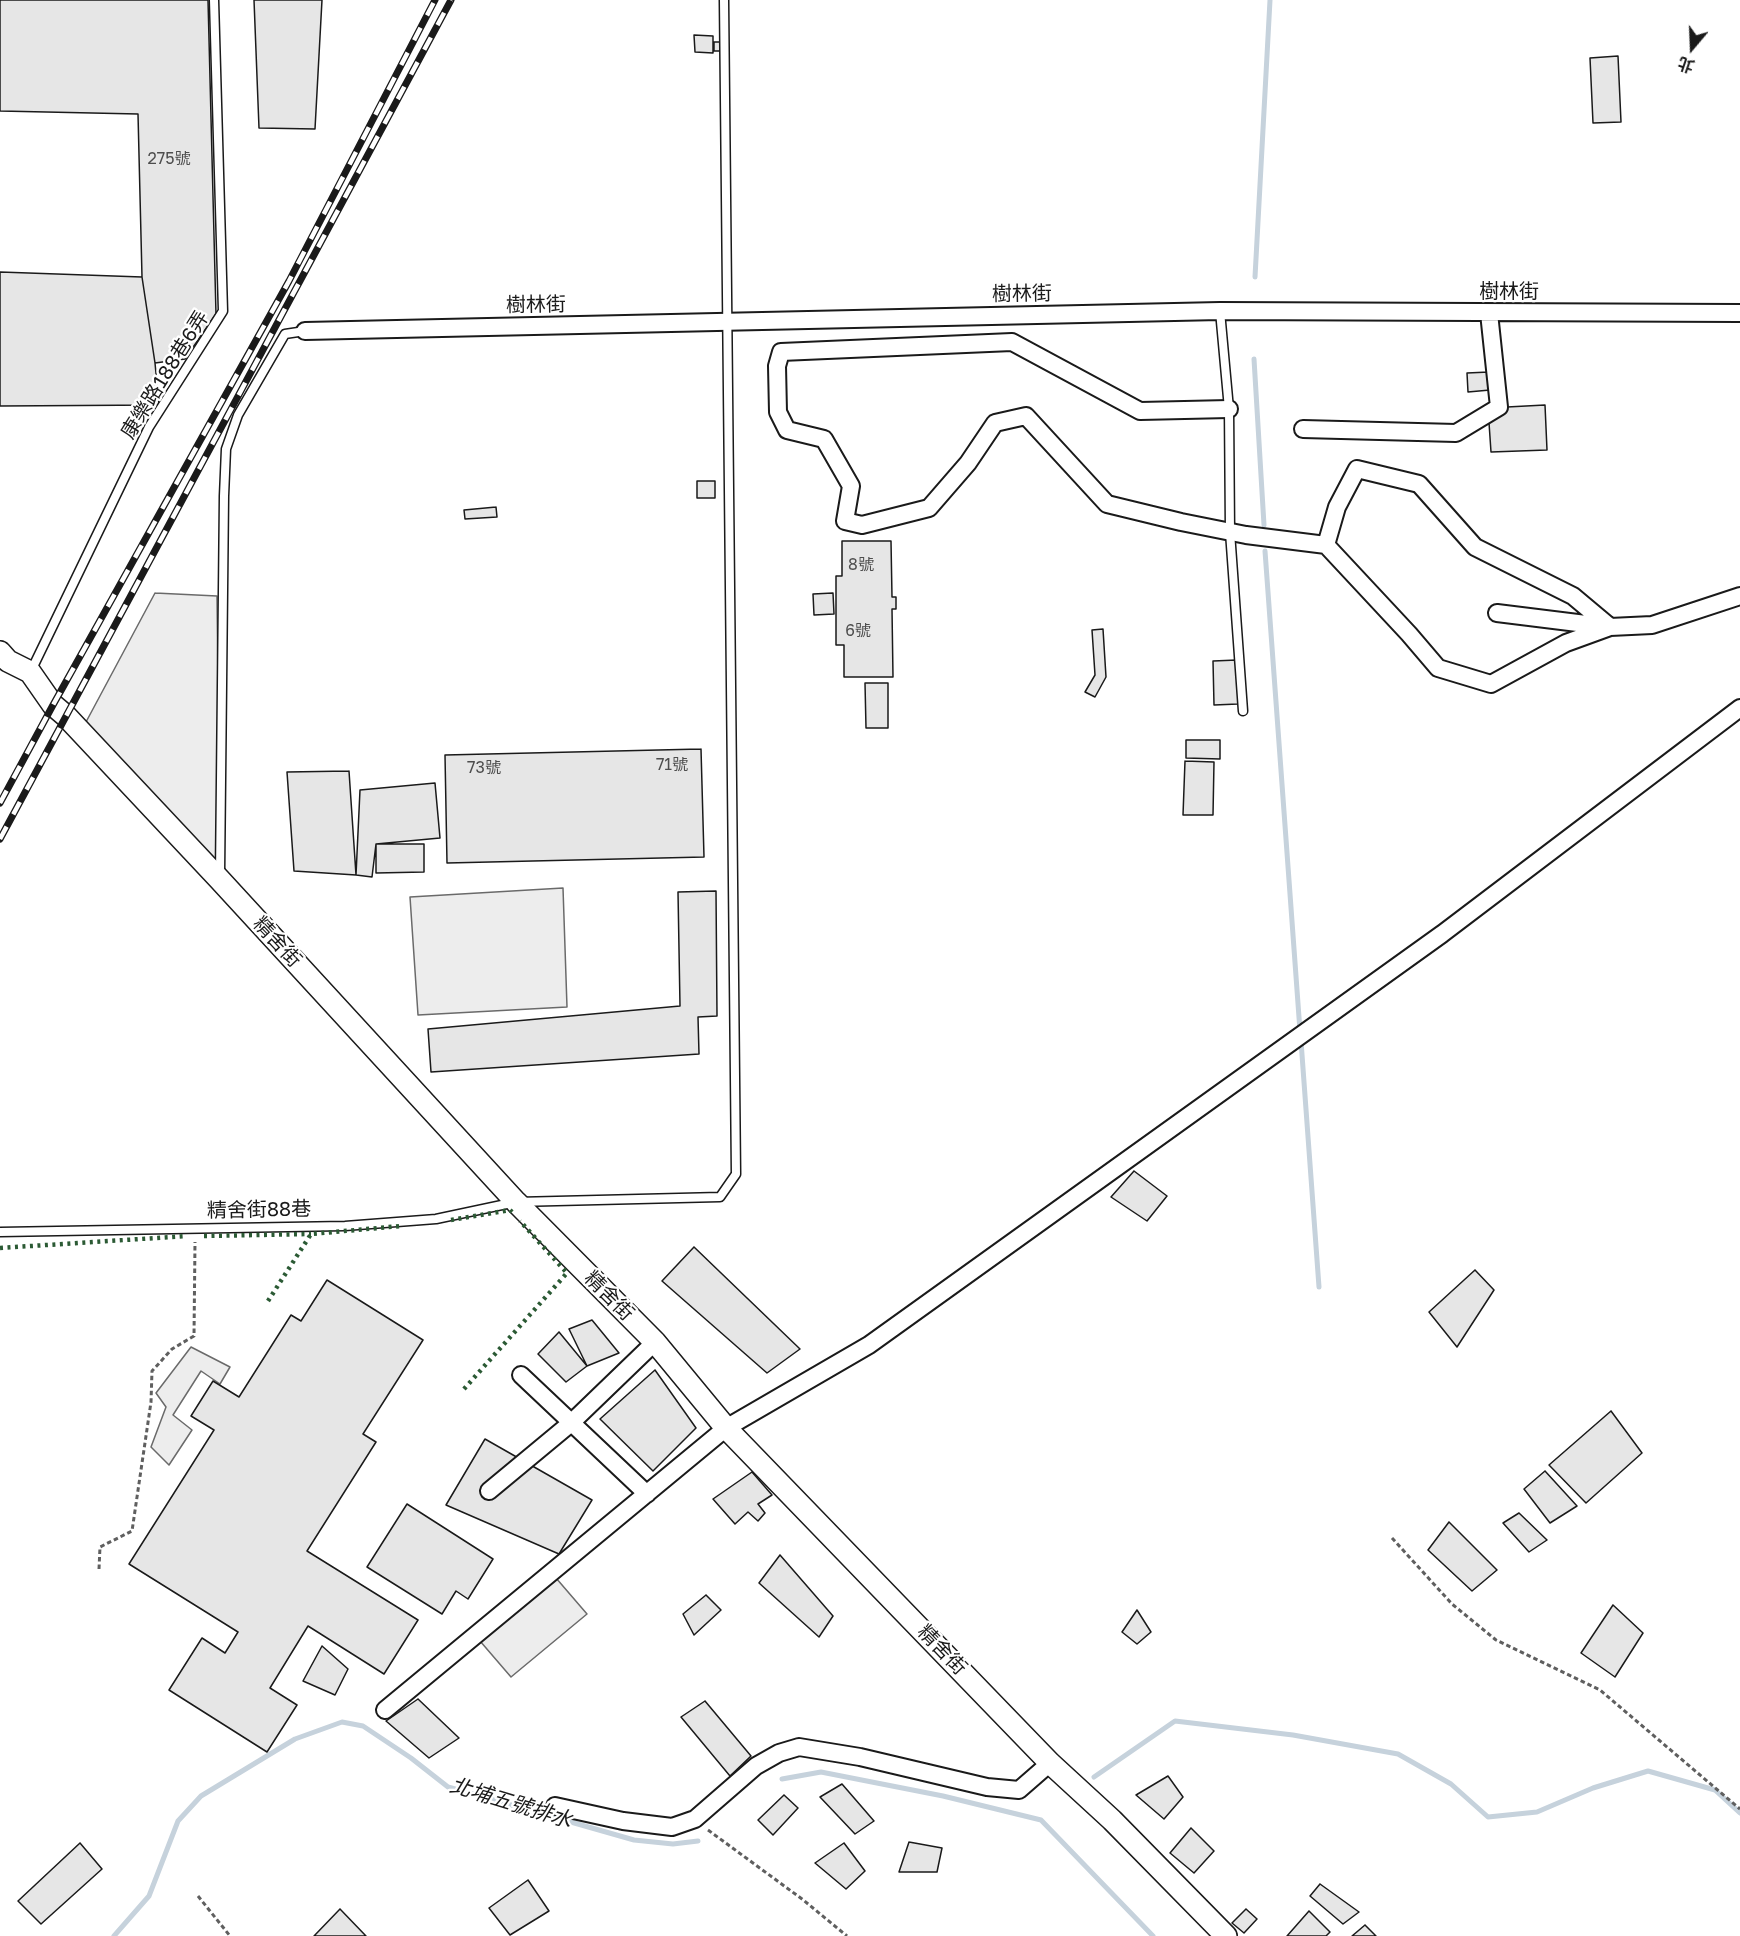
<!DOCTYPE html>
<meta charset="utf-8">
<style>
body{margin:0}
#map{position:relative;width:1740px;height:1936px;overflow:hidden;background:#fff;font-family:"Golos Text","Noto Sans TC",sans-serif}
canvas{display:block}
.north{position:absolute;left:1662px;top:18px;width:60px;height:60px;-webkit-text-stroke:4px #fff;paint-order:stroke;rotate:199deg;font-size:16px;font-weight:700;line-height:24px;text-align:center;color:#1a1a1a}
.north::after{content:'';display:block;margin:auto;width:21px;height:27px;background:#1a1a1a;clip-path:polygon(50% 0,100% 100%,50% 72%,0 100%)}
</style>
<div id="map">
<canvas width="1740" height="1936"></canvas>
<div class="north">北</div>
</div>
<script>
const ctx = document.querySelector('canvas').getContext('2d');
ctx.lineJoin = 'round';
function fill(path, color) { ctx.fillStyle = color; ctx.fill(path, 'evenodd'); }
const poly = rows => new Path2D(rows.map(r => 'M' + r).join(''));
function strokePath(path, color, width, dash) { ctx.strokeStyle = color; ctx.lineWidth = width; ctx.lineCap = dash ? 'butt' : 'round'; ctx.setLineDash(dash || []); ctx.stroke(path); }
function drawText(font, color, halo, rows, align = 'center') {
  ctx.font = font + ' "Golos Text","Noto Sans TC",sans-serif'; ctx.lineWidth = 4.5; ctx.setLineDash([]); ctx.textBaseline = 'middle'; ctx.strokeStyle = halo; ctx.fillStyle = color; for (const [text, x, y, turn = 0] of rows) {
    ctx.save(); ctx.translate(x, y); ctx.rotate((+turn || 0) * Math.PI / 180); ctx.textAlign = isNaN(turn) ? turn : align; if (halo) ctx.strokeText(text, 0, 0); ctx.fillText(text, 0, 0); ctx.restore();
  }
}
const parking = poly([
 [155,593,217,596,220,867,86,722,155,593],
 [563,888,567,1007,418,1015,410,897,563,888],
 [191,1347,230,1367,220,1384,201,1371,173,1415,192,1430,169,1465,151,1447,166,1407,156,1393,191,1347],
 [556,1578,587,1614,511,1677,480,1641,556,1578]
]);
const stream = poly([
 [1255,277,1270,0],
 [1254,359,1264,525],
 [1265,551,1300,1031],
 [1301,1041,1319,1287],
 [1094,1777,1175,1721,1293,1735,1398,1754,1451,1784,1488,1817,1537,1812,1593,1788,1648,1771,1715,1790,1740,1813],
 [782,1779,821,1772,943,1796,1041,1820,1153,1936],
 [114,1936,149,1896,178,1821,201,1796,295,1739,342,1722,363,1726,411,1758,448,1787,634,1840,673,1844,698,1841]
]);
const building = poly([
 [0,0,208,0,216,314,185,359,155,363,142,277,138,114,0,111,0,0],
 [254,0,322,0,315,129,259,128,254,0],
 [694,35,713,36,713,53,695,52,694,35],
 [714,42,720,42,720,51,714,51,714,42],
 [1618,56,1621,122,1593,123,1590,58,1618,56],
 [0,272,142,277,155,363,159,405,0,406,0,272],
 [1489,372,1490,390,1468,392,1467,373,1489,372],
 [1545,405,1547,450,1491,452,1488,408,1545,405],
 [697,481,715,481,715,498,697,498,697,481],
 [496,507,497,517,465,519,464,510,496,507],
 [842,541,891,541,892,597,896,597,896,609,892,609,893,677,844,677,844,645,836,645,836,576,842,576,842,541],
 [833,593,834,614,814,615,813,594,833,593],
 [1103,629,1106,677,1095,697,1085,692,1095,675,1092,630,1103,629],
 [1237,660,1238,704,1214,705,1213,661,1237,660],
 [865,683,888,683,888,728,866,728,865,683],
 [1186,740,1220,740,1220,759,1186,758,1186,740],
 [701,749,704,857,447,863,445,755,701,749],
 [1185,761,1214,762,1213,815,1183,815,1185,761],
 [349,771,356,875,294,871,287,772,349,771],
 [435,783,440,838,376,844,372,877,356,875,360,790,435,783],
 [376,844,424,844,424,872,376,873,376,844],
 [716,891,717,1016,698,1017,699,1054,431,1072,428,1029,680,1006,678,892,716,891],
 [1134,1171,1167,1196,1147,1221,1111,1197,1134,1171],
 [694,1247,800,1349,767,1373,662,1281,694,1247],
 [1475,1270,1494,1290,1457,1347,1429,1312,1475,1270],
 [327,1280,423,1340,363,1434,376,1442,307,1551,418,1620,384,1674,308,1626,270,1688,297,1705,267,1752,169,1690,202,1638,225,1653,238,1632,129,1564,214,1430,191,1416,213,1381,239,1397,291,1315,301,1321,327,1280],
 [592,1320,619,1353,587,1366,569,1329,592,1320],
 [559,1332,587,1366,566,1382,538,1354,559,1332],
 [655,1370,696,1428,653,1471,600,1419,655,1370],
 [1611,1411,1642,1453,1586,1503,1549,1465,1611,1411],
 [485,1439,592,1500,559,1554,446,1505,485,1439],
 [1545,1471,1577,1506,1550,1523,1524,1489,1545,1471],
 [752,1472,772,1495,758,1504,765,1513,758,1521,748,1512,735,1524,713,1499,752,1472],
 [407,1504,493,1559,468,1599,456,1591,442,1614,367,1567,407,1504],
 [1519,1513,1547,1540,1529,1552,1503,1523,1519,1513],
 [1449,1522,1497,1570,1472,1591,1428,1550,1449,1522],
 [780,1555,833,1616,819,1637,759,1583,780,1555],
 [706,1595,721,1610,694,1635,683,1614,706,1595],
 [1613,1605,1643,1633,1615,1677,1581,1653,1613,1605],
 [1137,1610,1151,1632,1137,1644,1122,1632,1137,1610],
 [322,1646,348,1669,335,1695,303,1681,322,1646],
 [418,1699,459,1738,429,1758,386,1721,418,1699],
 [705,1701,751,1756,730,1776,681,1717,705,1701],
 [1168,1776,1183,1797,1164,1819,1136,1795,1168,1776],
 [842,1784,874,1821,855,1834,820,1797,842,1784],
 [784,1795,798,1808,773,1835,758,1820,784,1795],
 [1191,1828,1214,1851,1194,1873,1170,1853,1191,1828],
 [909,1842,942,1848,937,1872,899,1872,909,1842],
 [80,1843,102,1869,41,1924,18,1901,80,1843],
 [844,1843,865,1871,846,1889,815,1863,844,1843],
 [528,1880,549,1911,510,1935,489,1908,528,1880],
 [1320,1884,1359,1912,1343,1924,1310,1896,1320,1884],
 [340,1909,366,1936,314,1936,340,1909],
 [1246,1909,1257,1919,1244,1933,1232,1923,1246,1909],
 [1309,1911,1330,1932,1326,1936,1287,1936,1309,1911],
 [1365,1925,1376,1936,1352,1936,1365,1925]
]);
const path = poly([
 [1392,1538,1452,1604,1496,1640,1600,1690,1740,1809],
 [99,1569,100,1547,132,1531,151,1402,152,1371,172,1349,194,1336,195,1242],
 [708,1830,802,1899,847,1936],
 [198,1896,230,1936]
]);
const service = poly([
 [1220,311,1229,409,1230,532,1243,711],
 [31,671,149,427,223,311,214,0],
 [220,874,224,496,226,449,238,415,285,334,305,331],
 [0,1232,345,1226,436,1219,516,1202,720,1197,736,1174,724,0]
]);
const minor = poly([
 [305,331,1220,311,1740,313],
 [1229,409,1140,411,1012,342,781,352,777,366,778,412,787,430,824,439,851,486,845,521,862,525,929,508,968,463,995,423,1026,416,1107,504,1181,522,1246,535,1326,545,1337,507,1357,469,1419,484,1475,547,1573,596,1610,627,1566,643,1491,684,1438,668,1409,634,1326,545],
 [1303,429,1456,433,1499,407,1489,313],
 [1497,613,1610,627,1652,625,1740,596],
 [521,1375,647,1494],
 [489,1491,571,1423,655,1342],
 [385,1710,726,1428,869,1345,1442,934,1740,708],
 [555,1806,623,1821,672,1827,695,1819,756,1766,779,1753,799,1747,860,1757,987,1787,1019,1790,1050,1763]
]);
const tertiary = poly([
 [0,652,8,661,30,672,53,705,66,716,220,880,516,1202,655,1342,726,1428,1050,1763,1112,1820,1226,1936]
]);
const rail = poly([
 [0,803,53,705,289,281,435,0],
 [0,839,451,0]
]);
const hedge = poly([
 [451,1220,510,1210,512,1212],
 [204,1236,311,1234],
 [0,1248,187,1236],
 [268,1301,311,1234,401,1226],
 [464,1389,567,1273,520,1221]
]);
const numberNames = [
 ["275號",169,159],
 ["8號",861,565],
 ["6號",858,631],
 ["71號",672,765],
 ["73號",484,768]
];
const streetNames = [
 ["樹林街",1509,292],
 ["樹林街",1022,294,-1],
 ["樹林街",536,305,-1],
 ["康樂路188巷6弄",165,375,-58],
 ["精舍街",277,942,47],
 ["精舍街88巷",259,1210,-1],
 ["精舍街",609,1296,45],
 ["精舍街",942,1650,46]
];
const waterNames = [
 ["北埔五號排水",511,1803,17]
];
fill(parking, '#ededed');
strokePath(parking, '#6a6a6a', 1.5);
strokePath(stream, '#c6d2dc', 5);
fill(building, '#e6e6e6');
strokePath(building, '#1a1a1a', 1.5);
strokePath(service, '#1a1a1a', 11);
strokePath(minor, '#1a1a1a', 20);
strokePath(tertiary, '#1a1a1a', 24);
strokePath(path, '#5f5f5f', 3, [4.5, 3]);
strokePath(service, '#fff', 8);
strokePath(minor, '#fff', 16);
strokePath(tertiary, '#fff', 21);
strokePath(rail, '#1a1a1a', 7);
strokePath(rail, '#fff', 4.5, [14]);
strokePath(hedge, '#2b5a34', 4.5, [3, 4.5]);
drawText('16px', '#4d4d4d', null, numberNames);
drawText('20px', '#1a1a1a', '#fff', streetNames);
drawText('italic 21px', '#1a1a1a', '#fff', waterNames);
</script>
